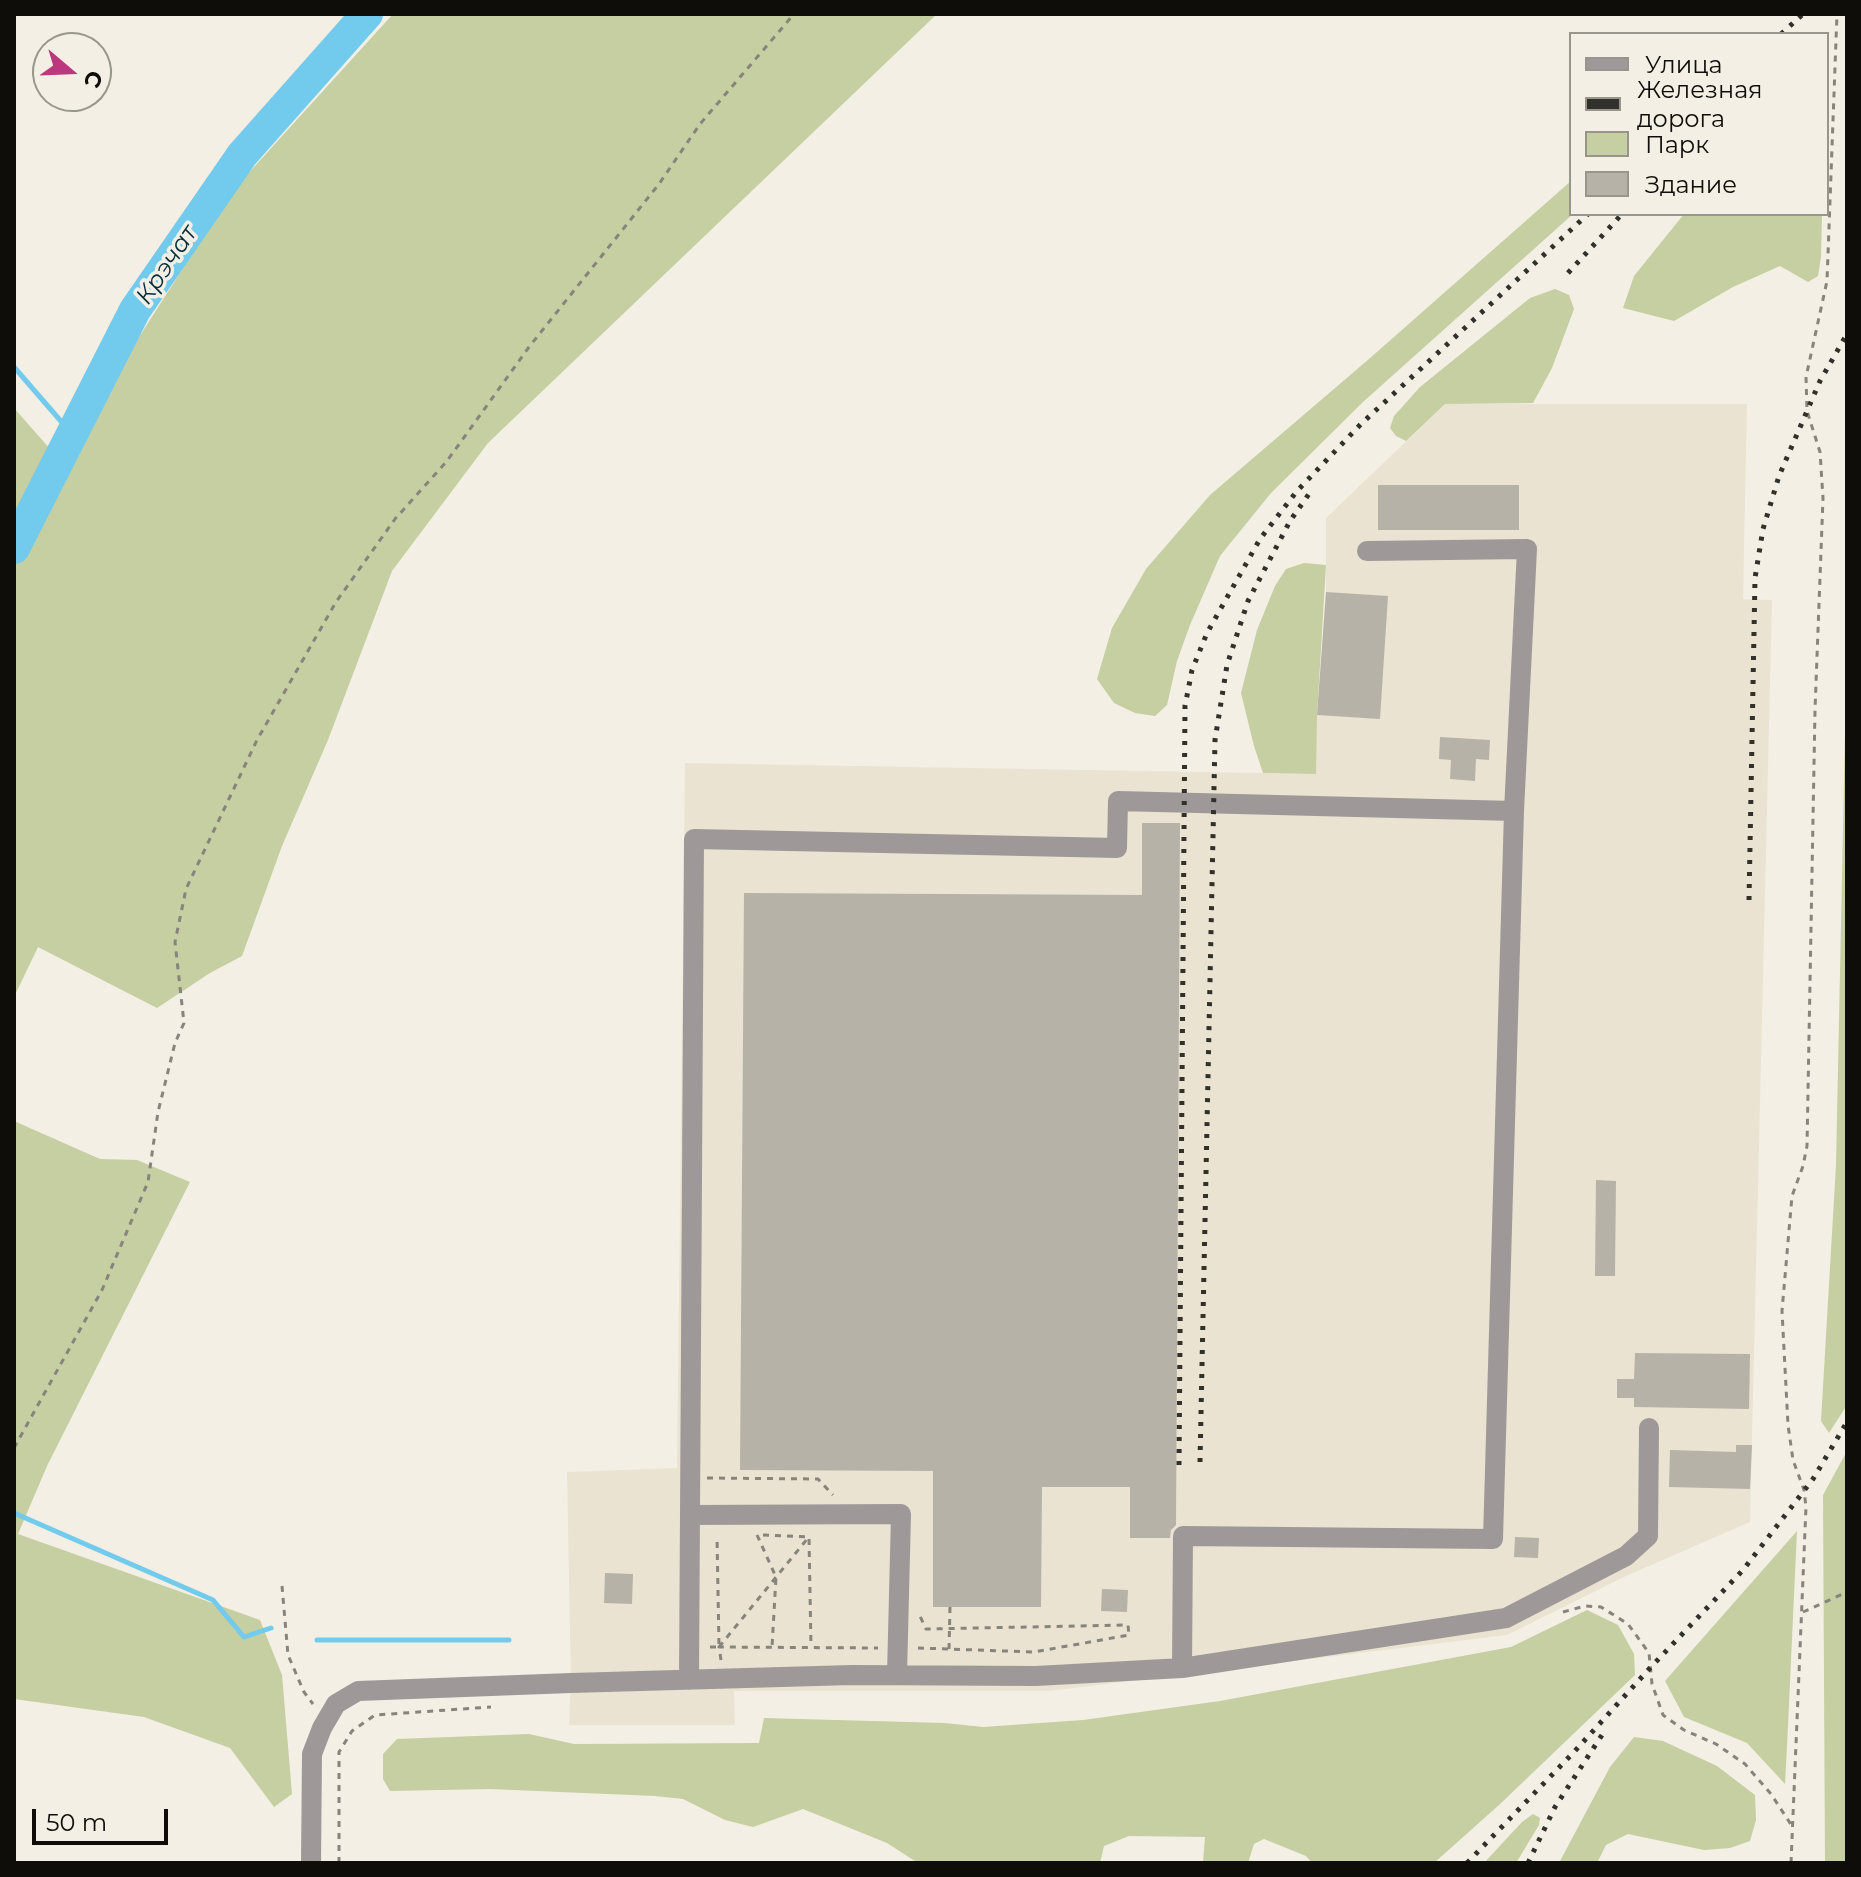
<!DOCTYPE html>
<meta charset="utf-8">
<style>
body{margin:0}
#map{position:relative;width:1861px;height:1877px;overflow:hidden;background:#f3efe4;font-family:Montserrat,sans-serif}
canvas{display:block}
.frame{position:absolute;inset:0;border:16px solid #0e0d09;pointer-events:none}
.legend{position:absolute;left:1569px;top:32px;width:260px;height:184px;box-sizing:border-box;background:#f3efe4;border:2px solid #97958c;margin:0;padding:10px 14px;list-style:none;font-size:24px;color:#0e0d09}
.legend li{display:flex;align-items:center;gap:16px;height:40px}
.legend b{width:40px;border:2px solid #97958c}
.north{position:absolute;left:32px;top:32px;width:80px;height:80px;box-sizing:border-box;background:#f3efe4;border:2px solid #97958c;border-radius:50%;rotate:109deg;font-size:22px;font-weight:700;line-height:32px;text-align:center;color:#0e0d09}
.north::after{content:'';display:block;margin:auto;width:28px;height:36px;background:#bc387e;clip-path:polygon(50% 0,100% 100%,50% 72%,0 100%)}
.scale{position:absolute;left:32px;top:1809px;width:136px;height:36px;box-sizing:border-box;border:4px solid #0e0d09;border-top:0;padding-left:10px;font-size:24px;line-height:28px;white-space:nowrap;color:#0e0d09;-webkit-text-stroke:6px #f3efe4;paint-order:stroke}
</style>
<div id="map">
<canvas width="1861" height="1877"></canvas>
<div class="frame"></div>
<ul class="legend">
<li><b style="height:10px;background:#9e9998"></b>Улица</li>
<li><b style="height:10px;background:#32302b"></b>Железная дорога</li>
<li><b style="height:22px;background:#c5cfa1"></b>Парк</li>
<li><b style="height:22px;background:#b6b2a8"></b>Здание</li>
</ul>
<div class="north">С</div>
<div class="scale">50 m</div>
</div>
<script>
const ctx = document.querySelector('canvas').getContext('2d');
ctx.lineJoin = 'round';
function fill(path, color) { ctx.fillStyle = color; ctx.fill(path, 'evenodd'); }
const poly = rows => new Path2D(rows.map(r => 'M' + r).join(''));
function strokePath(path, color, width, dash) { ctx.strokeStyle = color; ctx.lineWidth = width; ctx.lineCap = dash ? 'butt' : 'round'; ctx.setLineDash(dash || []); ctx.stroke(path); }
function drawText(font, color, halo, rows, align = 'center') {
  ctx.font = font + ' Montserrat,sans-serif'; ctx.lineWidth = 7; ctx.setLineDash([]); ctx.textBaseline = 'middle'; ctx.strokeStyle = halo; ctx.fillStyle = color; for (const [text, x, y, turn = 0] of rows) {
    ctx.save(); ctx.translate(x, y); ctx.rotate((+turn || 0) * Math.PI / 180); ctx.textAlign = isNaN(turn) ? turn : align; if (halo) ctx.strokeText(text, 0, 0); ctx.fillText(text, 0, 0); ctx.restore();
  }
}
const built = poly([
 [1445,404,1747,404,1743,599,1772,600,1750,1522,1626,1576,1507,1635,1049,1691,734,1691,735,1725,569,1725,571,1683,567,1472,677,1468,685,763,1315,774,1317,715,1326,592,1326,518]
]);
const green = poly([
 [393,14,937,14,488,443,392,571,328,740,282,846,242,956,210,973,157,1008,38,947,14,997,14,408,65,466,100,398,233,190],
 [1571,181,1571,214,1573,214,1363,402,1271,493,1220,556,1190,625,1177,661,1167,705,1155,716,1135,713,1114,703,1097,679,1112,628,1146,569,1210,495,1369,359],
 [1684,214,1822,214,1821,257,1818,276,1808,282,1780,266,1733,287,1674,321,1623,308,1634,276],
 [1555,289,1569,295,1574,309,1552,368,1533,403,1445,404,1406,441,1396,436,1390,428,1394,416,1420,387,1530,298],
 [1847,402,1847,1405,1829,1433,1821,1421,1836,1165,1847,636,1845,409],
 [1304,563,1326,565,1317,715,1316,774,1263,773,1254,746,1241,693,1257,630,1275,586,1286,569],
 [14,1121,100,1159,137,1160,190,1182,47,1466,18,1534,260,1620,282,1675,292,1794,274,1807,230,1748,144,1717,14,1699],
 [1847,1451,1847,1863,1825,1863,1823,1495],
 [1797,1531,1787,1746,1785,1784,1747,1743,1684,1717,1665,1681],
 [1587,1610,1618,1625,1634,1654,1635,1675,1499,1805,1434,1863,1312,1863,1306,1856,1264,1839,1254,1844,1248,1863,1203,1863,1205,1837,1129,1836,1104,1846,1100,1863,918,1863,887,1843,803,1809,753,1827,725,1820,683,1799,655,1796,490,1789,390,1791,383,1779,383,1754,397,1739,529,1734,574,1744,759,1743,764,1718,944,1723,983,1727,1083,1720,1220,1701,1511,1647],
 [1634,1737,1663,1741,1717,1766,1755,1795,1756,1820,1750,1841,1730,1848,1704,1850,1628,1834,1606,1845,1597,1863,1559,1863,1610,1767],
 [1533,1814,1540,1818,1539,1825,1516,1863,1484,1863,1522,1822]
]);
const stream = poly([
 [14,367,72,434],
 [14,1513,213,1600,244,1637,271,1628],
 [317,1640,509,1640]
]);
const river = poly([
 [14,548,135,310,242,155,367,14]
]);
const building = poly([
 [1378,485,1519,485,1519,530,1378,530],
 [1326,592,1388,596,1380,719,1317,715],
 [1440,737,1490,740,1489,760,1476,759,1475,781,1450,779,1451,760,1439,759],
 [1142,823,1180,823,1176,1525,1171,1530,1170,1538,1130,1538,1130,1487,1042,1487,1041,1607,933,1607,933,1471,740,1470,744,893,1142,895],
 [1596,1180,1616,1181,1615,1276,1595,1276],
 [1635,1353,1750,1354,1749,1409,1634,1407,1634,1398,1617,1398,1617,1379,1634,1379],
 [1736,1445,1752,1445,1750,1489,1669,1487,1670,1450,1736,1452],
 [1515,1537,1539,1538,1538,1558,1514,1557],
 [605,1573,633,1574,632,1604,604,1603],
 [1102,1589,1128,1590,1127,1612,1101,1611]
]);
const path = poly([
 [14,1448,102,1290,148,1182,158,1112,175,1043,184,1023,175,942,186,889,257,740,336,602,395,519,447,461,529,347,659,184,700,124,794,14],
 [707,1478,818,1479,833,1495],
 [757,1535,776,1577,772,1647],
 [763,1535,809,1537,811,1647],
 [282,1586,288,1655,304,1692,313,1704],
 [1563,1612,1585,1606,1601,1607,1628,1624,1649,1653,1652,1684,1663,1715,1684,1730,1716,1744,1745,1764,1771,1794,1792,1826],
 [1803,1612,1847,1592],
 [710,1647,719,1647,717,1536],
 [719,1647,808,1538],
 [918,1648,1034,1652,1129,1635,1128,1625,926,1629,919,1614],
 [949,1649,950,1607],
 [721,1660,719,1647,878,1648],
 [339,1863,339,1752,352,1731,375,1715,491,1707],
 [1791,1863,1806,1507,1804,1490,1793,1460,1788,1425,1782,1311,1792,1196,1803,1166,1807,1146,1815,710,1823,498,1820,452,1807,411,1806,377,1827,281,1837,14]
]);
const minor = poly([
 [690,1515,901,1514,897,1675],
 [1182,1668,1506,1618,1626,1556,1648,1536,1649,1428],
 [689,1680,694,839,1117,848,1118,801,1514,811],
 [311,1863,312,1754,322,1728,336,1704,358,1691,571,1683,852,1675,1036,1676,1182,1668,1183,1536,1493,1539,1514,811,1527,549,1367,551]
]);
const rail = poly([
 [1781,34,1803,14],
 [1568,273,1622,214],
 [1749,900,1755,578,1763,529,1779,476,1820,381,1847,334],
 [1200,1462,1215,740,1227,665,1248,601,1290,521,1311,491],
 [1179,1465,1185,706,1192,670,1207,633,1260,539,1297,491,1361,424,1588,214],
 [1467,1863,1574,1752,1650,1668,1743,1570,1813,1479,1847,1422],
 [1528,1863,1555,1807,1602,1735]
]);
const waterNames = [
 ["Крэчат",167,265,-56]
];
fill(built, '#eae3d1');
fill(green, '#c5cfa1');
strokePath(stream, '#72caec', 5);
strokePath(river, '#72caec', 32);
fill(building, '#b6b2a8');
strokePath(path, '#87847d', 3, [6, 6]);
strokePath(minor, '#9e9998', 20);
strokePath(rail, '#32302b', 5, [4, 8]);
drawText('italic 24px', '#032e3c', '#f3efe4', waterNames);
</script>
